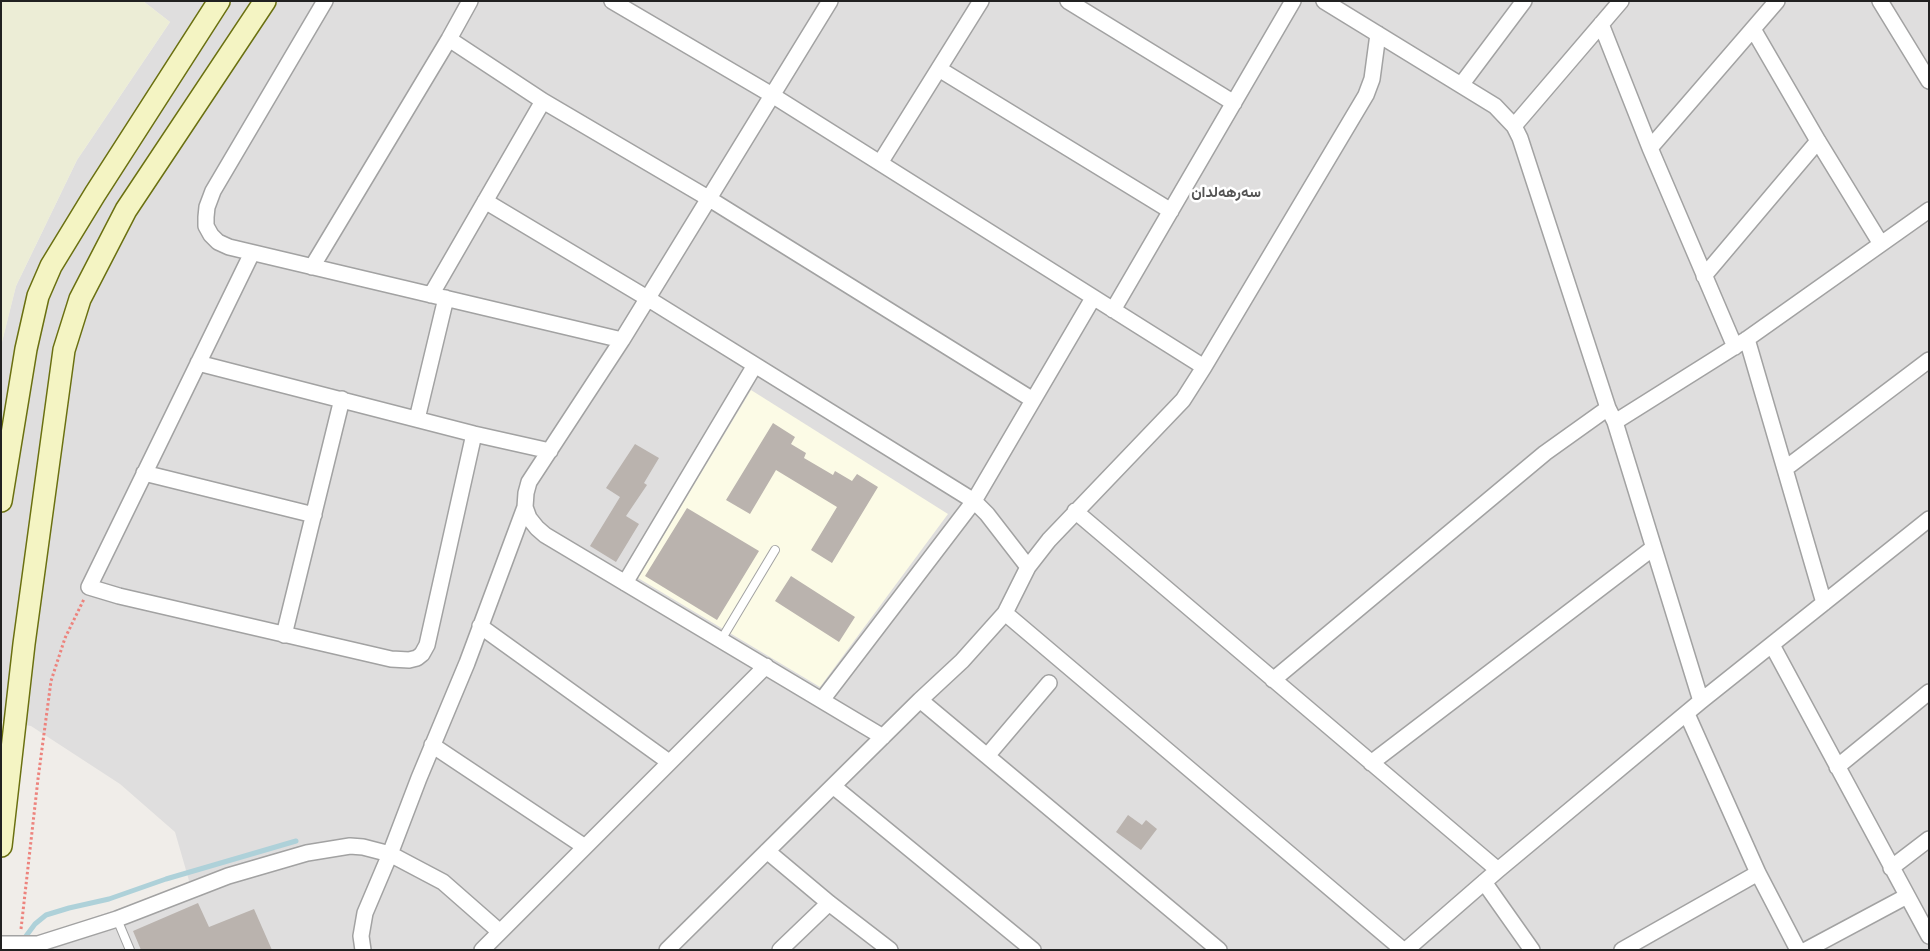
<!DOCTYPE html>
<meta charset="utf-8">
<style>
body{margin:0}
#map{position:relative;width:1930px;height:951px;overflow:hidden;background:#f0ede9;font-family:Overpass,sans-serif}
canvas{display:block}
.frame{position:absolute;inset:0;border:2px solid #212121;pointer-events:none}
</style>
<div id="map">
<canvas width="1930" height="951"></canvas>
<div class="frame"></div>
</div>
<script>
const ctx = document.querySelector('canvas').getContext('2d');
ctx.lineJoin = 'round';
function fill(path, color) { ctx.fillStyle = color; ctx.fill(path, 'evenodd'); }
const poly = rows => new Path2D(rows.map(r => 'M' + r).join(''));
function strokePath(path, color, width, dash) { ctx.strokeStyle = color; ctx.lineWidth = width; ctx.lineCap = dash ? 'butt' : 'round'; ctx.setLineDash(dash || []); ctx.stroke(path); }
function drawText(font, color, halo, rows, align = 'center') {
  ctx.font = font + ' Overpass,Vazirmatn,sans-serif'; ctx.lineWidth = 5; ctx.setLineDash([]); ctx.textBaseline = 'middle'; ctx.strokeStyle = halo; ctx.fillStyle = color; for (const [text, x, y, turn = 0] of rows) {
    ctx.save(); ctx.translate(x, y); ctx.rotate((+turn || 0) * Math.PI / 180); ctx.textAlign = isNaN(turn) ? turn : align; if (halo) ctx.strokeText(text, 0, 0); ctx.fillText(text, 0, 0); ctx.restore();
  }
}
const residential = poly([
 [143,1,1929,1,1929,950,32,950,54,931,190,884,175,832,120,784,31,726,1,721,1,346,16,286,77,160,170,22]
]);
const education = poly([
 [751,390,948,514,820,687,638,578]
]);
const farmland = poly([
 [1,1,143,1,170,22,77,160,16,286,1,346]
]);
const stream = poly([
 [26,936,35,924,46,915,69,908,109,899,166,879,296,841]
]);
const building = poly([
 [773,423,795,437,791,444,806,453,804,458,833,475,835,471,852,481,857,474,878,487,832,563,811,550,837,507,776,470,750,514,726,500],
 [635,444,659,458,644,483,647,485,626,516,639,524,616,562,590,546,620,497,606,488],
 [687,508,759,551,717,620,645,576],
 [791,576,855,617,839,642,775,601],
 [1128,815,1142,825,1146,820,1157,829,1141,850,1116,832],
 [198,903,209,927,254,909,272,950,141,950,133,931]
]);
const path = poly([
 [21,929,38,779,51,681,65,638,84,599]
]);
const service = poly([
 [721,640,775,550],
 [117,919,130,950]
]);
const minor = poly([
 [325,1,213,191,207,207,206,217,206,226,211,235,218,242,229,247,622,340],
 [612,1,772,95,1204,367],
 [830,1,622,340,529,482,526,493,525,507,529,518,537,528,545,535,883,737],
 [1068,1,1234,103],
 [1324,1,1495,106,1514,126,1520,138,1608,408,1615,422,1701,701],
 [1880,1,1929,81],
 [1601,24,1650,148,1735,347],
 [1753,29,1818,141,1881,244],
 [449,39,543,101,708,198,1033,400],
 [939,69,1171,211],
 [1461,85,1524,1],
 [1514,126,1621,1],
 [1650,148,1777,1],
 [880,163,981,1],
 [485,201,647,298,974,501,987,514,1028,567],
 [252,253,89,587,119,596,391,659,409,660,417,658,422,654,427,645,474,434],
 [312,267,449,39,470,1],
 [1704,276,1818,141],
 [431,295,543,101],
 [1113,310,1293,1],
 [1747,339,1824,603],
 [198,363,474,434,550,451],
 [417,419,446,298],
 [1615,422,1747,339,1929,210],
 [1786,468,1929,360],
 [144,473,314,515],
 [1075,511,1498,870],
 [625,583,755,365],
 [1005,613,1403,950],
 [480,626,669,762],
 [284,635,342,399],
 [1772,645,1929,936],
 [1273,680,1545,453,1608,408],
 [822,700,974,501,1093,298],
 [920,700,1219,950],
 [1687,714,1758,873,1798,950],
 [432,745,585,847],
 [987,756,1049,683],
 [1371,763,1653,548],
 [1837,767,1929,692],
 [833,786,1033,950],
 [767,851,829,903,890,950],
 [1891,868,1929,839],
 [1484,882,1532,950],
 [1,944,38,944,117,919,228,876,307,853,350,846,363,847,390,854,443,882,500,932],
 [363,950,361,936,365,913,390,854,419,778,467,663,525,507],
 [482,950,766,666],
 [667,950,920,700,962,661,1005,613,1028,567,1049,540,1183,400,1204,367,1366,95,1372,79,1378,34],
 [780,950,829,903],
 [1406,950,1498,870,1701,701,1929,519],
 [1622,950,1758,873],
 [1806,950,1907,896]
]);
const secondary = poly([
 [1,501,26,349,38,296,51,266,95,194,219,1],
 [1,846,24,644,64,350,80,299,126,210,265,1]
]);
const neighbourhoodNames = [
 ["سەرهەلدان",1226,194]
];
fill(residential, '#dfdede');
fill(education, '#fcfbe6');
fill(farmland, '#ecedd6');
strokePath(stream, '#aed1d9', 5);
fill(building, '#bab3ae');
strokePath(service, '#a2a2a2', 10);
strokePath(minor, '#a2a2a2', 18);
strokePath(secondary, '#6a7010', 24);
strokePath(path, '#ed837d', 3, [2.5, 2.5]);
strokePath(service, '#fff', 8);
strokePath(minor, '#fff', 15);
strokePath(secondary, '#f4f4c3', 21);
drawText('bold 15px', '#545454', '#fff', neighbourhoodNames);
</script>
